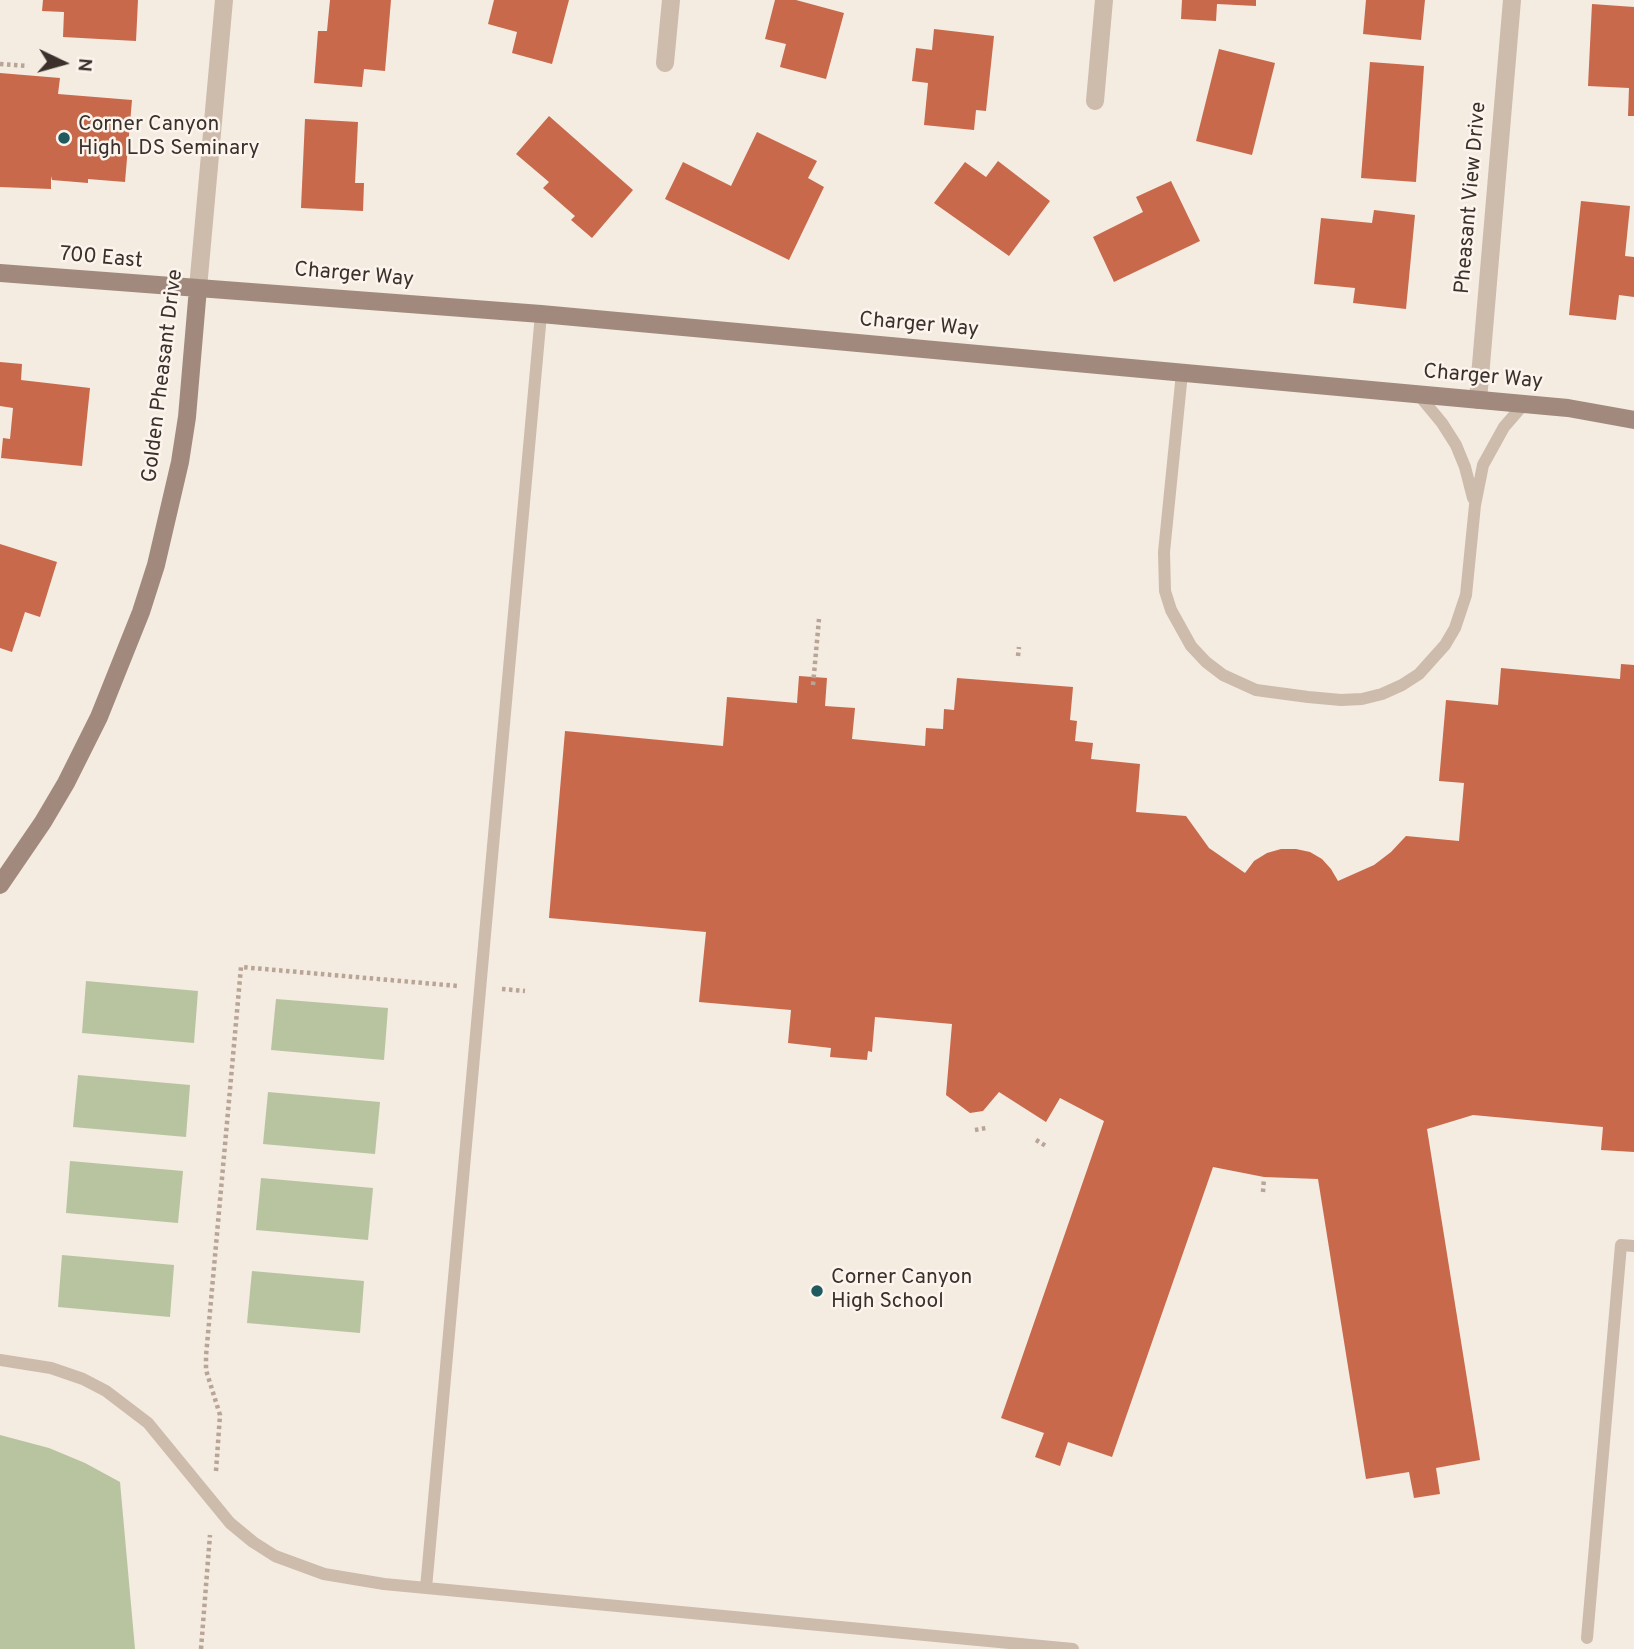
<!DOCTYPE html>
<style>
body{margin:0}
#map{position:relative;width:1634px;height:1649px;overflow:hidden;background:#f4ebe1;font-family:Overpass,sans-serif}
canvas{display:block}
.north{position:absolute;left:28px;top:28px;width:70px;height:70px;-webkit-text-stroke:5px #fbf5ee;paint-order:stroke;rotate:95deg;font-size:19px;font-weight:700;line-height:28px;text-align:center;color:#3b302b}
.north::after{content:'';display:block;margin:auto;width:24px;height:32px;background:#3b302b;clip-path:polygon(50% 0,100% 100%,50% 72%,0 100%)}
</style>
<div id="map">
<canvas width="1634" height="1649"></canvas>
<div class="north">N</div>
</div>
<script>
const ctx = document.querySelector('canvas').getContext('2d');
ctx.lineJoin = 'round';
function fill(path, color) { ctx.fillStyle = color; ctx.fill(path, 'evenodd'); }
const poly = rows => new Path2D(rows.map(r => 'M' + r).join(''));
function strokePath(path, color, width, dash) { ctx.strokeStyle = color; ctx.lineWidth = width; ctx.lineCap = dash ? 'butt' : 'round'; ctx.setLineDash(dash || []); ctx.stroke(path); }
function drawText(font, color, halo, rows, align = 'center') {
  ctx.font = font + ' Overpass,sans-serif'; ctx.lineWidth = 5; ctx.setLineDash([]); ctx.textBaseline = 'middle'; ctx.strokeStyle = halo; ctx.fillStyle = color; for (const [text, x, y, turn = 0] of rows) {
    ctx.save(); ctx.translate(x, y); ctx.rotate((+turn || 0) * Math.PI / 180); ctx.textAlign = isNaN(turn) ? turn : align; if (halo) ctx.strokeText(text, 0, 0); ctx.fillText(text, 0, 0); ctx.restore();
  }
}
const green = poly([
 [86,981,198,991,194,1043,82,1033],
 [276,999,388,1008,384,1060,271,1050],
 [78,1075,190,1085,186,1137,73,1127],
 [268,1092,380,1102,375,1154,263,1144],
 [70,1161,183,1171,178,1223,66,1213],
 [261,1178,373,1188,368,1240,256,1230],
 [62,1255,174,1265,170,1317,58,1307],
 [252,1271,364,1281,360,1333,247,1323],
 [0,1435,49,1448,85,1463,120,1482,135,1649,0,1649]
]);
const building = poly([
 [43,0,138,0,136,41,63,37,64,12,42,11],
 [330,0,391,0,385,71,364,69,362,87,314,83,318,31,327,31],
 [494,0,569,0,552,64,512,53,517,32,488,24],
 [775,0,796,0,844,13,826,79,780,67,786,44,765,39],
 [1182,0,1256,0,1256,6,1217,4,1216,21,1181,19],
 [1366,0,1425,0,1421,40,1363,34],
 [1592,4,1634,7,1634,116,1628,116,1629,88,1588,86],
 [934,29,994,36,986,111,976,110,974,130,924,125,928,83,912,81,916,48,932,50],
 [1219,49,1275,63,1252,155,1196,141],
 [1370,62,1424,66,1416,182,1361,178],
 [0,73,60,78,58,94,132,100,125,182,88,179,88,183,52,180,51,176,51,189,0,187],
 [549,116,633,190,592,238,571,220,575,216,543,188,549,182,516,154],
 [305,119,358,122,355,183,364,183,363,211,301,208],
 [757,132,817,161,808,178,824,187,789,260,665,199,683,162,731,186],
 [998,161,1050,201,1009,256,934,203,965,162,986,177],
 [1171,181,1200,241,1114,282,1093,237,1143,212,1136,197],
 [1581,201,1630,206,1625,256,1634,257,1634,297,1619,295,1616,320,1569,315],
 [1374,210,1415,215,1406,309,1353,303,1355,288,1314,284,1321,218,1372,223],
 [0,362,22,364,21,380,90,388,82,466,1,458,3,438,10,439,13,408,0,406],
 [0,544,57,562,40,617,25,612,12,652,0,648],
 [1621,664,1634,665,1634,1152,1601,1150,1603,1127,1473,1115,1427,1129,1480,1460,1436,1468,1440,1494,1414,1498,1409,1472,1366,1479,1318,1179,1264,1177,1213,1167,1112,1457,1068,1442,1060,1466,1035,1457,1044,1433,1001,1418,1104,1121,1060,1098,1046,1122,999,1092,983,1111,970,1113,946,1095,952,1024,875,1017,872,1052,868,1051,867,1060,830,1057,831,1048,788,1043,791,1010,699,1002,706,932,549,918,565,731,723,746,727,697,797,703,799,676,827,678,825,706,855,708,852,739,925,746,926,728,943,729,944,709,954,710,957,678,1073,687,1070,720,1077,721,1075,741,1093,743,1091,759,1140,764,1136,812,1186,816,1209,848,1245,873,1254,861,1267,853,1281,849,1296,849,1310,852,1322,859,1331,869,1338,881,1374,865,1391,852,1406,836,1459,841,1464,783,1439,781,1446,700,1498,705,1501,668,1620,679]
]);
const path = poly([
 [0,64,28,66],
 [1018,656,1019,647],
 [813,685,819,619],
 [502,989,525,991],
 [975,1130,986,1128],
 [1036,1140,1046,1146],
 [1263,1192,1264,1178],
 [216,1471,220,1415,206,1370,206,1356,241,967,458,986],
 [201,1649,210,1535]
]);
const lane = poly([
 [1182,373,1164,552,1165,591,1171,610,1191,646,1206,662,1223,675,1256,690,1308,697,1341,700,1362,699,1382,694,1402,685,1419,674,1445,645,1455,628,1466,595,1475,505,1483,465,1504,427,1524,404],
 [1418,394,1442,423,1456,445,1465,467,1473,498],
 [0,1360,51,1368,83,1379,106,1391,148,1423,230,1523,253,1542,275,1556,324,1574,384,1584,1073,1649],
 [426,1588,541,314],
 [1587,1638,1621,1245,1634,1246]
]);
const street = poly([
 [665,63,671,0],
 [1095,101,1104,0],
 [198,288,224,0],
 [1478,400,1512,0]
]);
const secondary = poly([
 [0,273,541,314,1524,404,1568,408,1634,420],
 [0,885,43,822,66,783,99,717,141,612,156,565,180,462,187,417,198,288]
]);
const markers = [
 [64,138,7,"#1f5a5e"],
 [817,1291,7,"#1f5a5e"]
];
const poiNames = [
 ["Corner Canyon",78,126],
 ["High LDS Seminary",78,150],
 ["Corner Canyon",831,1279],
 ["High School",831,1303]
];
const streetNames = [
 ["Pheasant View Drive",1472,198,-85],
 ["700 East",101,259,5],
 ["Charger Way",354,276,5],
 ["Charger Way",919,326,5],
 ["Golden Pheasant Drive",164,376,-83],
 ["Charger Way",1483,378,5]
];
fill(green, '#b8c4a0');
fill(building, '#c8694b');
strokePath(path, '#b9a596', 4.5, [3.5, 3.5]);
strokePath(lane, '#cdbbac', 12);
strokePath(street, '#cdbbac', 18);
strokePath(secondary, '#a18a7d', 18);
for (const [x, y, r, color] of markers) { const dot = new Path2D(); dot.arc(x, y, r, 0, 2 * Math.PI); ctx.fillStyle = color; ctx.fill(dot); strokePath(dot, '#fbf5ee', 2.5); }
drawText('21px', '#3b302b', '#fbf5ee', poiNames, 'left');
drawText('21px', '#3b302b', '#fbf5ee', streetNames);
</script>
